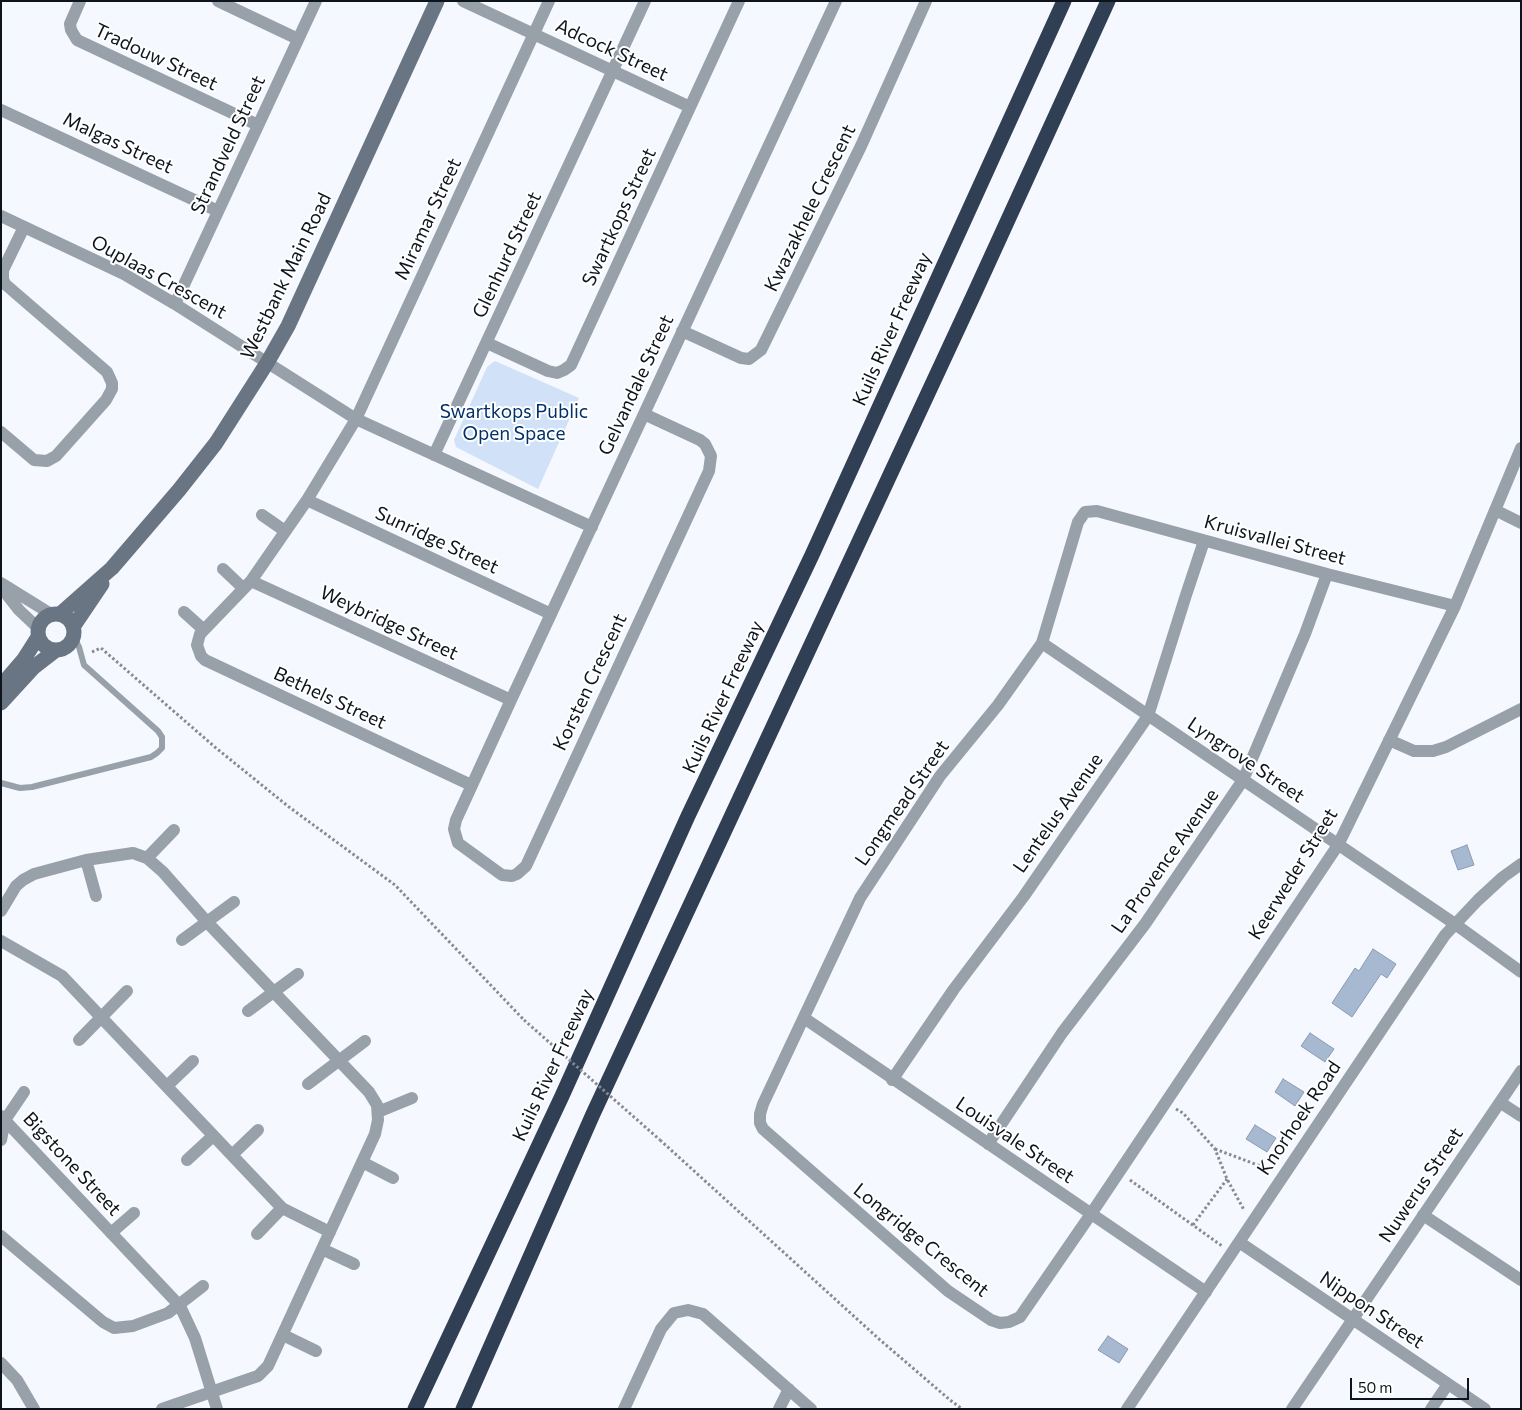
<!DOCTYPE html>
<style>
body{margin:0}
#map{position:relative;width:1522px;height:1410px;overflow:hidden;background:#f5f8fe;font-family:Commissioner,sans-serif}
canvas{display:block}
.frame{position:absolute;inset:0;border:2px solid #0d141c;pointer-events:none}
.scale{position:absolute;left:1350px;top:1378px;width:119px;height:22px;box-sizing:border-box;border:2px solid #0d141c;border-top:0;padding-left:6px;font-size:15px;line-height:18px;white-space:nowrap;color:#0d141c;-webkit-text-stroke:4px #fff;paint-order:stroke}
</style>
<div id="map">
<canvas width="1522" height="1410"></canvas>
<div class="frame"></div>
<div class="scale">50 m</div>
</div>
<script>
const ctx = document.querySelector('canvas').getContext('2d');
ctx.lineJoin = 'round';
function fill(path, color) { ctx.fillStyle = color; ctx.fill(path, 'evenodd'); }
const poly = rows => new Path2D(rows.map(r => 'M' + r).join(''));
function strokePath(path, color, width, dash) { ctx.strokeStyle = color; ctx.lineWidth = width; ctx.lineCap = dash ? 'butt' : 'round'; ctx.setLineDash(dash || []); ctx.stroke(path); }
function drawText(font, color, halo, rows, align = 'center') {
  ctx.font = font + ' Commissioner,sans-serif'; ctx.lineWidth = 4; ctx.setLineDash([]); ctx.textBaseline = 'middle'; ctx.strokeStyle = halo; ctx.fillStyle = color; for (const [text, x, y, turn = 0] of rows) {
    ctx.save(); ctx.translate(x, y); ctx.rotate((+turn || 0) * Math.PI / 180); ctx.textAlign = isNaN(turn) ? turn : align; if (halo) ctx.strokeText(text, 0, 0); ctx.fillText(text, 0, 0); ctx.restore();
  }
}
const green = poly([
 [495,361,579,398,538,489,456,447,454,440,487,367]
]);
const building = poly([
 [1467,845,1474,865,1458,870,1451,851,1467,845],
 [1373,949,1396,964,1387,978,1381,974,1352,1017,1332,1003,1355,968,1359,971,1373,949],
 [1310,1033,1334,1049,1325,1062,1301,1046,1310,1033],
 [1283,1079,1304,1092,1295,1106,1275,1092,1283,1079],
 [1255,1125,1276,1138,1267,1152,1246,1139,1255,1125],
 [1108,1336,1128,1349,1119,1363,1098,1350,1108,1336]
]);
const path = poly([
 [92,652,101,648,216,748,289,807,395,885,524,1020],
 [1176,1109,1183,1113,1215,1149,1227,1179,1244,1210],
 [660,1140,879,1339,950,1400,962,1409],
 [1215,1149,1271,1170],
 [1130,1180,1222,1246],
 [1193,1225,1227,1179]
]);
const lane = poly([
 [1,783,20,788,32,787,151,757,157,753,162,748,162,737,158,731,84,665,79,647,73,636]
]);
const street = poly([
 [80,1,70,24,71,30,77,40,258,125],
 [218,1,298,39],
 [463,1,690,107],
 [1,110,218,211],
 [1,216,124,274,175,304,356,419,592,527],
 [175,304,316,1],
 [682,331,741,358,749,359,761,350,861,146,926,1],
 [487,343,548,371,557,373,564,370,571,365,739,1],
 [644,414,700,440,705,444,711,456,709,471,526,866,517,874,512,876,502,875,458,843,454,829,456,820,511,700,836,1],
 [1,432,34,460,47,461,56,456,106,400,112,389,112,383,107,372,5,284,3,279,3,270,24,227],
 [434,455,645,1],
 [307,500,551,614],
 [1495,510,1521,523],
 [262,515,285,531],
 [223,569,243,588],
 [251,581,511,700],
 [1,583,51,614],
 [1,587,19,610,38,628],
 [1455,606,1327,574,1097,511,1085,512,1078,522,1042,643,998,705,940,776,860,898,763,1104,760,1114,760,1123,763,1129,948,1291,991,1320,1000,1323,1009,1322,1020,1317,1091,1214,1338,845,1455,606,1521,448],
 [184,612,204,630],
 [1042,643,1455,924,1521,972],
 [1389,740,1414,751,1433,751,1446,747,1521,709],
 [471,785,205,660,201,656,197,645,200,634,251,581,307,500,356,419,549,1],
 [147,858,174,830],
 [86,860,96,896],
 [1,911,16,886,23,880,34,874,86,860,133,853,147,858,163,872,207,922,369,1092,377,1105,378,1120,375,1134,268,1366,258,1376,249,1379,162,1409],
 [182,940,234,902],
 [1,941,62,976,282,1208,330,1232],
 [248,1011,298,974],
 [804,1018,1206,1292],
 [79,1040,127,991],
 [892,1080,954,989,1024,896,1148,716,1186,595,1204,541],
 [308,1084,365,1041],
 [167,1086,193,1061],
 [1501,1103,1521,1116],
 [378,1112,412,1098],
 [1,1116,180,1306,195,1338,217,1409],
 [1,1140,5,1120,24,1092],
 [988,1144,1062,1033,1145,924,1243,780,1305,634,1327,574],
 [232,1155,258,1130],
 [187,1160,213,1136],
 [362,1162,393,1178],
 [1423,1215,1521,1280],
 [111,1233,134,1213],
 [257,1234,282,1208],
 [1,1236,103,1322,114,1328,133,1326,168,1313,203,1286],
 [1239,1242,1485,1409],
 [322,1249,354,1264],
 [283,1335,316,1351],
 [1,1363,17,1380,34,1409],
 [624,1409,661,1329,674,1313,688,1310,703,1314,811,1409],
 [779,1409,789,1389],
 [1127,1409,1445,935,1478,900,1503,877,1521,864],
 [1292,1409,1521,1071],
 [1431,1409,1448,1384]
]);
const secondary = poly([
 '38 632a18 18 0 1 1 36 0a18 18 0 1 1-36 0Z',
 [60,614,112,568,179,490,216,443,267,363,288,326,437,1],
 [73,627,102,584],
 [1,686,24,659,38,637],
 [1,703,34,667,56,650]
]);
const highway = poly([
 [415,1409,562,1096,688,816,812,555,1064,1],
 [463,1409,593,1114,975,292,1108,1]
]);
const pathBridge = poly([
 [524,1020,660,1140]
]);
const streetNames = [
 ["Adcock Street",612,50,25],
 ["Tradouw Street",156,57,25],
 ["Malgas Street",118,143,25],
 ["Strandveld Street",228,145,-65],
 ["Kwazakhele Crescent",810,208,-64],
 ["Swartkops Street",619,217,-65],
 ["Miramar Street",428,219,-65],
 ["Glenhurd Street",507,255,-65],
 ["Westbank Main Road",286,276,-64],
 ["Ouplaas Crescent",159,277,29],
 ["Kuils River Freeway",892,329,-66],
 ["Gelvandale Street",636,385,-65],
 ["Sunridge Street",437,540,25],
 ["Kruisvallei Street",1275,540,15],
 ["Weybridge Street",389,623,25],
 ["Korsten Crescent",590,682,-65],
 ["Kuils River Freeway",723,697,-65],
 ["Bethels Street",330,698,25],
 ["Lyngrove Street",1246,760,34],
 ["Longmead Street",902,803,-55],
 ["Lentelus Avenue",1058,813,-55],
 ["La Provence Avenue",1165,861,-55],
 ["Keerweder Street",1293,874,-58],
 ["Kuils River Freeway",553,1065,-65],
 ["Knorhoek Road",1299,1118,-56],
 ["Louisvale Street",1015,1140,34],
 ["Bigstone Street",72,1164,47],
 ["Nuwerus Street",1421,1185,-56],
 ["Longridge Crescent",921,1240,39],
 ["Nippon Street",1372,1310,34]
];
const parkNames = [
 ["Swartkops Public",514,412],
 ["Open Space",514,434]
];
fill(green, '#d0e1f8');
fill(building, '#a7b9d1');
strokePath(building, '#899bb2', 1);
strokePath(path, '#868b92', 3, [2.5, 2.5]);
strokePath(lane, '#98a0aa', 6);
strokePath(street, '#98a0aa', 12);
strokePath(secondary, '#6a7584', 15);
strokePath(highway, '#303f53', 15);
strokePath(pathBridge, '#868b92', 3, [2.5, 2.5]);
drawText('19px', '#0d141c', '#fff', streetNames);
drawText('19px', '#003168', '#fff', parkNames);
</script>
